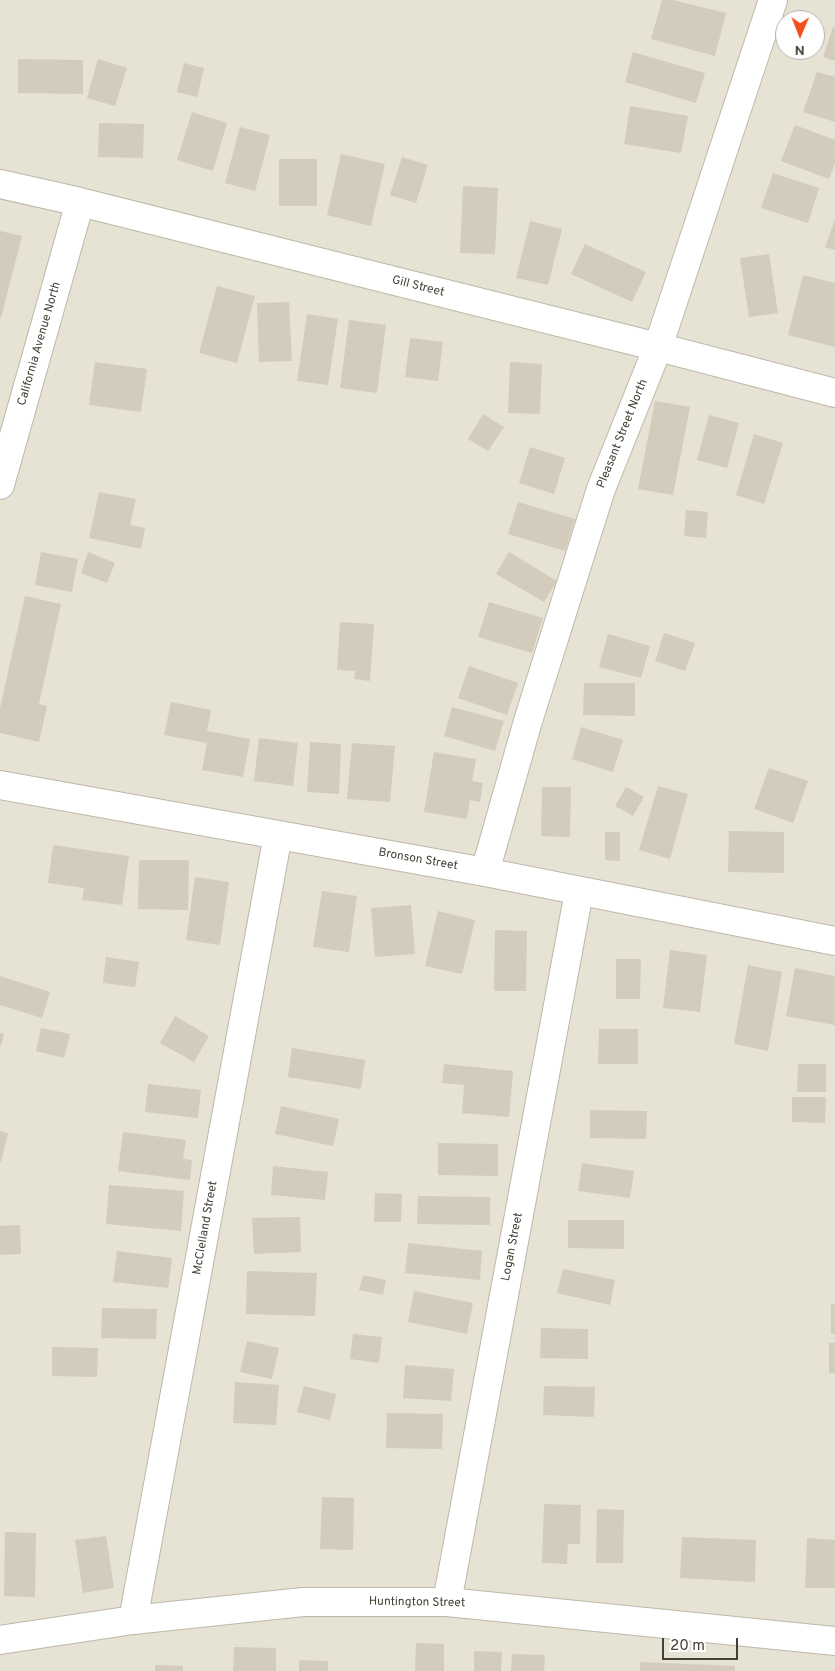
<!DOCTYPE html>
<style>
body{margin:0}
#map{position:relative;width:835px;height:1671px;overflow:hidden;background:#f2efe6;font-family:Overpass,sans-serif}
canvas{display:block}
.north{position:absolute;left:775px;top:10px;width:50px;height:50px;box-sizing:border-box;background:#fff;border:1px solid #b5b3ae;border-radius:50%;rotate:181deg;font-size:14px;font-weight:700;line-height:20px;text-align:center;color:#454035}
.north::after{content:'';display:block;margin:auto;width:18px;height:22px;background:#f14e1e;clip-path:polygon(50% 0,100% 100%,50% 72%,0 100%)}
.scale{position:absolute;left:662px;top:1638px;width:76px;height:22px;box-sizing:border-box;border:2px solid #454035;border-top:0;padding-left:6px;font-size:15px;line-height:18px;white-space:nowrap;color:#454035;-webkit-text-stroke:4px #fff;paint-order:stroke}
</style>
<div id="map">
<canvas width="835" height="1671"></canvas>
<div class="north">N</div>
<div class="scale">20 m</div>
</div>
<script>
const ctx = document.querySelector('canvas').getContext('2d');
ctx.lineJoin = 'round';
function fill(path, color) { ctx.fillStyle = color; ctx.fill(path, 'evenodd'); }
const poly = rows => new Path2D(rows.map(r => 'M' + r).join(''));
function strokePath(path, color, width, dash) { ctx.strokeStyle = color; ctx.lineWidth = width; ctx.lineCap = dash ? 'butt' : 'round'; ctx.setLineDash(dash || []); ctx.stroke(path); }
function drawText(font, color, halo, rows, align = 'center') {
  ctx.font = font + ' Overpass,sans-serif'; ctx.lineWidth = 4; ctx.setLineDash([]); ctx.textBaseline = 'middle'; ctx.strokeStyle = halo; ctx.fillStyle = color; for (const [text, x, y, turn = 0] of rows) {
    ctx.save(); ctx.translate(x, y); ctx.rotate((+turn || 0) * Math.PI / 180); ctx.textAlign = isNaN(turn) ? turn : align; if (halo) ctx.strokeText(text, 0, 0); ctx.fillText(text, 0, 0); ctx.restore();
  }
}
const residential = poly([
 [0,0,835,0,835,1671,0,1671],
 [785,20,815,20,815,50,785,50]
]);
const building = poly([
 [662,0,673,0,726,13,715,56,651,39],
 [833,27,835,28,835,61,823,57],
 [633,52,705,73,696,103,625,82],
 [18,59,83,60,83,94,18,93],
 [98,59,127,68,115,106,87,98],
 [184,63,204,68,197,97,177,92],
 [817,72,835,77,835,122,803,112],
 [630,106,688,116,681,153,624,144],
 [192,112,227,123,213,171,177,160],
 [99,123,144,124,143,158,98,157],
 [795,125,835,140,835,163,829,179,781,161],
 [240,127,270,135,255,191,225,183],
 [341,154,385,164,371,226,327,215],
 [402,157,428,165,416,203,390,195],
 [279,159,317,159,317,206,279,206],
 [773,173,819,188,808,223,761,208],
 [463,186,498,188,495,254,460,253],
 [835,219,835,250,825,247],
 [530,221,562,229,548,285,516,278],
 [0,231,22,236,1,318,0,318],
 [585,244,646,272,632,302,571,274],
 [769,254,778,313,749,317,740,258],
 [803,275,835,283,835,347,788,335],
 [217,286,255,296,237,363,199,353],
 [289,302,292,361,259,362,257,303],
 [307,314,338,319,328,385,297,381],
 [349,320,386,325,377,393,340,388],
 [410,338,443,342,438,381,405,377],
 [95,362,147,369,141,412,89,405],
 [510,362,542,364,540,414,508,413],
 [655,401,690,407,673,495,638,489],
 [483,414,504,427,488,451,468,439],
 [709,415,739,423,727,468,697,460],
 [754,434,783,443,764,504,736,495],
 [530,447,565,458,554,494,519,483],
 [99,492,136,499,130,525,145,528,141,549,89,538],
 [518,502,575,519,565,551,508,534],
 [686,510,708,512,706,538,684,536],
 [41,552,78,559,72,592,35,585],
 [88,552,115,563,107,583,81,573],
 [509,552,557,581,544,602,496,574],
 [25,596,61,604,39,704,47,706,39,742,0,733,0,708],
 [489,602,543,618,532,653,478,637],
 [340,622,374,624,370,681,354,679,355,671,337,670],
 [664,633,695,643,685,671,655,661],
 [608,634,650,646,641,678,599,667],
 [469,666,518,683,507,715,458,698],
 [584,683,635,683,635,716,583,715],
 [171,702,211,710,207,731,250,739,243,777,202,770,207,743,164,735],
 [452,707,504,721,495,751,444,736],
 [581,727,623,740,613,772,572,759],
 [259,738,298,743,293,786,254,781],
 [310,742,341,744,339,794,307,792],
 [352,743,395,746,390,802,347,799],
 [434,752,476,759,472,781,483,783,480,802,470,800,467,819,424,812],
 [769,768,808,781,793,823,754,809],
 [658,786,688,794,670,859,639,850],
 [542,787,571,787,570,837,541,836],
 [626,787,644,797,633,816,615,806],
 [729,831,784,832,784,873,728,872],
 [605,832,620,832,620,861,605,860],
 [53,845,129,856,122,905,82,900,84,888,48,883],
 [139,860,189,860,188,910,138,909],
 [195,877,229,882,220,945,186,940],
 [322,891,357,896,349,952,313,947],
 [411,905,415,954,375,957,371,908],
 [438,911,475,920,462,974,425,966],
 [495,930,527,931,526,991,494,991],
 [670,950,707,955,700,1012,663,1008],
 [106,957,139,962,135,987,103,983],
 [616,959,641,959,640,999,616,999],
 [748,965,782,972,768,1051,734,1044],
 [795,968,835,976,835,1025,786,1016],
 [0,976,50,992,42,1018,0,1005],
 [175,1016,209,1036,194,1062,160,1043],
 [41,1028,70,1034,64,1058,36,1051],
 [599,1029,638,1029,638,1064,598,1064],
 [0,1033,4,1034,1,1046,0,1046],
 [292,1048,365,1060,361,1089,288,1077],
 [444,1064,513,1071,509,1117,462,1113,464,1085,442,1083],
 [798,1064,826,1064,826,1092,797,1092],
 [148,1084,201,1090,198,1118,145,1112],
 [792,1097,826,1097,825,1123,792,1122],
 [281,1106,339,1119,333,1146,275,1134],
 [590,1110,647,1111,646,1139,590,1138],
 [0,1131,8,1133,1,1162,0,1162],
 [123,1132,186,1140,183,1159,192,1160,190,1180,118,1171],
 [438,1143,498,1144,498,1176,438,1175],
 [582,1163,634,1171,630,1198,578,1191],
 [273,1166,328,1172,325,1200,271,1195],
 [109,1185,184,1191,181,1231,106,1224],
 [375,1193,402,1194,401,1222,374,1222],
 [418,1196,490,1197,490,1225,417,1224],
 [300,1217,301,1252,254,1254,252,1218],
 [568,1220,624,1220,624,1249,568,1248],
 [20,1225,21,1254,0,1255,0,1226],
 [408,1243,482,1251,480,1280,405,1273],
 [117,1251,172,1258,168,1288,113,1282],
 [563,1269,615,1280,610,1305,557,1293],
 [247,1271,317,1273,315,1316,246,1314],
 [363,1275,386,1280,383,1295,359,1290],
 [414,1291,473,1303,467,1334,408,1322],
 [831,1304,835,1304,835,1334,831,1334],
 [102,1308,157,1309,156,1339,101,1338],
 [541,1328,588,1329,588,1359,540,1358],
 [353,1334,382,1337,379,1363,350,1359],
 [247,1341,279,1348,272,1379,240,1372],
 [829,1343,835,1343,835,1373,829,1373],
 [52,1347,98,1348,97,1377,52,1376],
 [405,1365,454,1369,451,1401,403,1398],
 [235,1382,279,1385,276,1425,233,1423],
 [304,1386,336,1394,330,1420,297,1412],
 [544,1386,595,1387,594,1417,543,1415],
 [387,1413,443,1414,442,1449,386,1448],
 [322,1497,354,1498,353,1550,320,1549],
 [544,1504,581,1505,580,1544,568,1544,567,1564,542,1563],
 [597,1509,624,1510,623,1563,596,1563],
 [5,1532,36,1533,35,1597,4,1596],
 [106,1536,114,1588,83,1593,75,1540],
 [682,1537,756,1540,755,1582,680,1578],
 [807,1538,835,1540,835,1588,805,1588],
 [416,1643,444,1644,444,1671,415,1671],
 [234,1647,276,1648,276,1671,233,1671],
 [474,1651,502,1652,501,1671,474,1671],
 [512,1654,545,1655,544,1671,511,1671],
 [299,1660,328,1661,328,1671,299,1671],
 [640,1662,735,1666,735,1671,640,1671],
 [155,1665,183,1666,183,1671,155,1671]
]);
const minor = poly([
 [0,184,80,202,658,347,835,393],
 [0,485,80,202],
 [0,785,485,872,835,941],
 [485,872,528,721,601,489,658,347,773,0],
 [447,1602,579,892],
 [133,1620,278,835]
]);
const tertiary = poly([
 [0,1640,133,1620,303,1602,447,1602,835,1641]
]);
const streetNames = [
 ["Gill Street",418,287,14],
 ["California Avenue North",40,344,-74],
 ["Pleasant Street North",623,434,-68],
 ["Bronson Street",418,860,10],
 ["McClelland Street",206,1228,-80],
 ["Logan Street",513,1247,-79],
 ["Huntington Street",417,1603,1]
];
fill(residential, '#e6e2d4');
fill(building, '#d3ccbc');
strokePath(minor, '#bdb8a9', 30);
strokePath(tertiary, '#bdb8a9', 30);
strokePath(minor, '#fff', 28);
strokePath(tertiary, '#fff', 28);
drawText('12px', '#454035', '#fff', streetNames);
</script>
